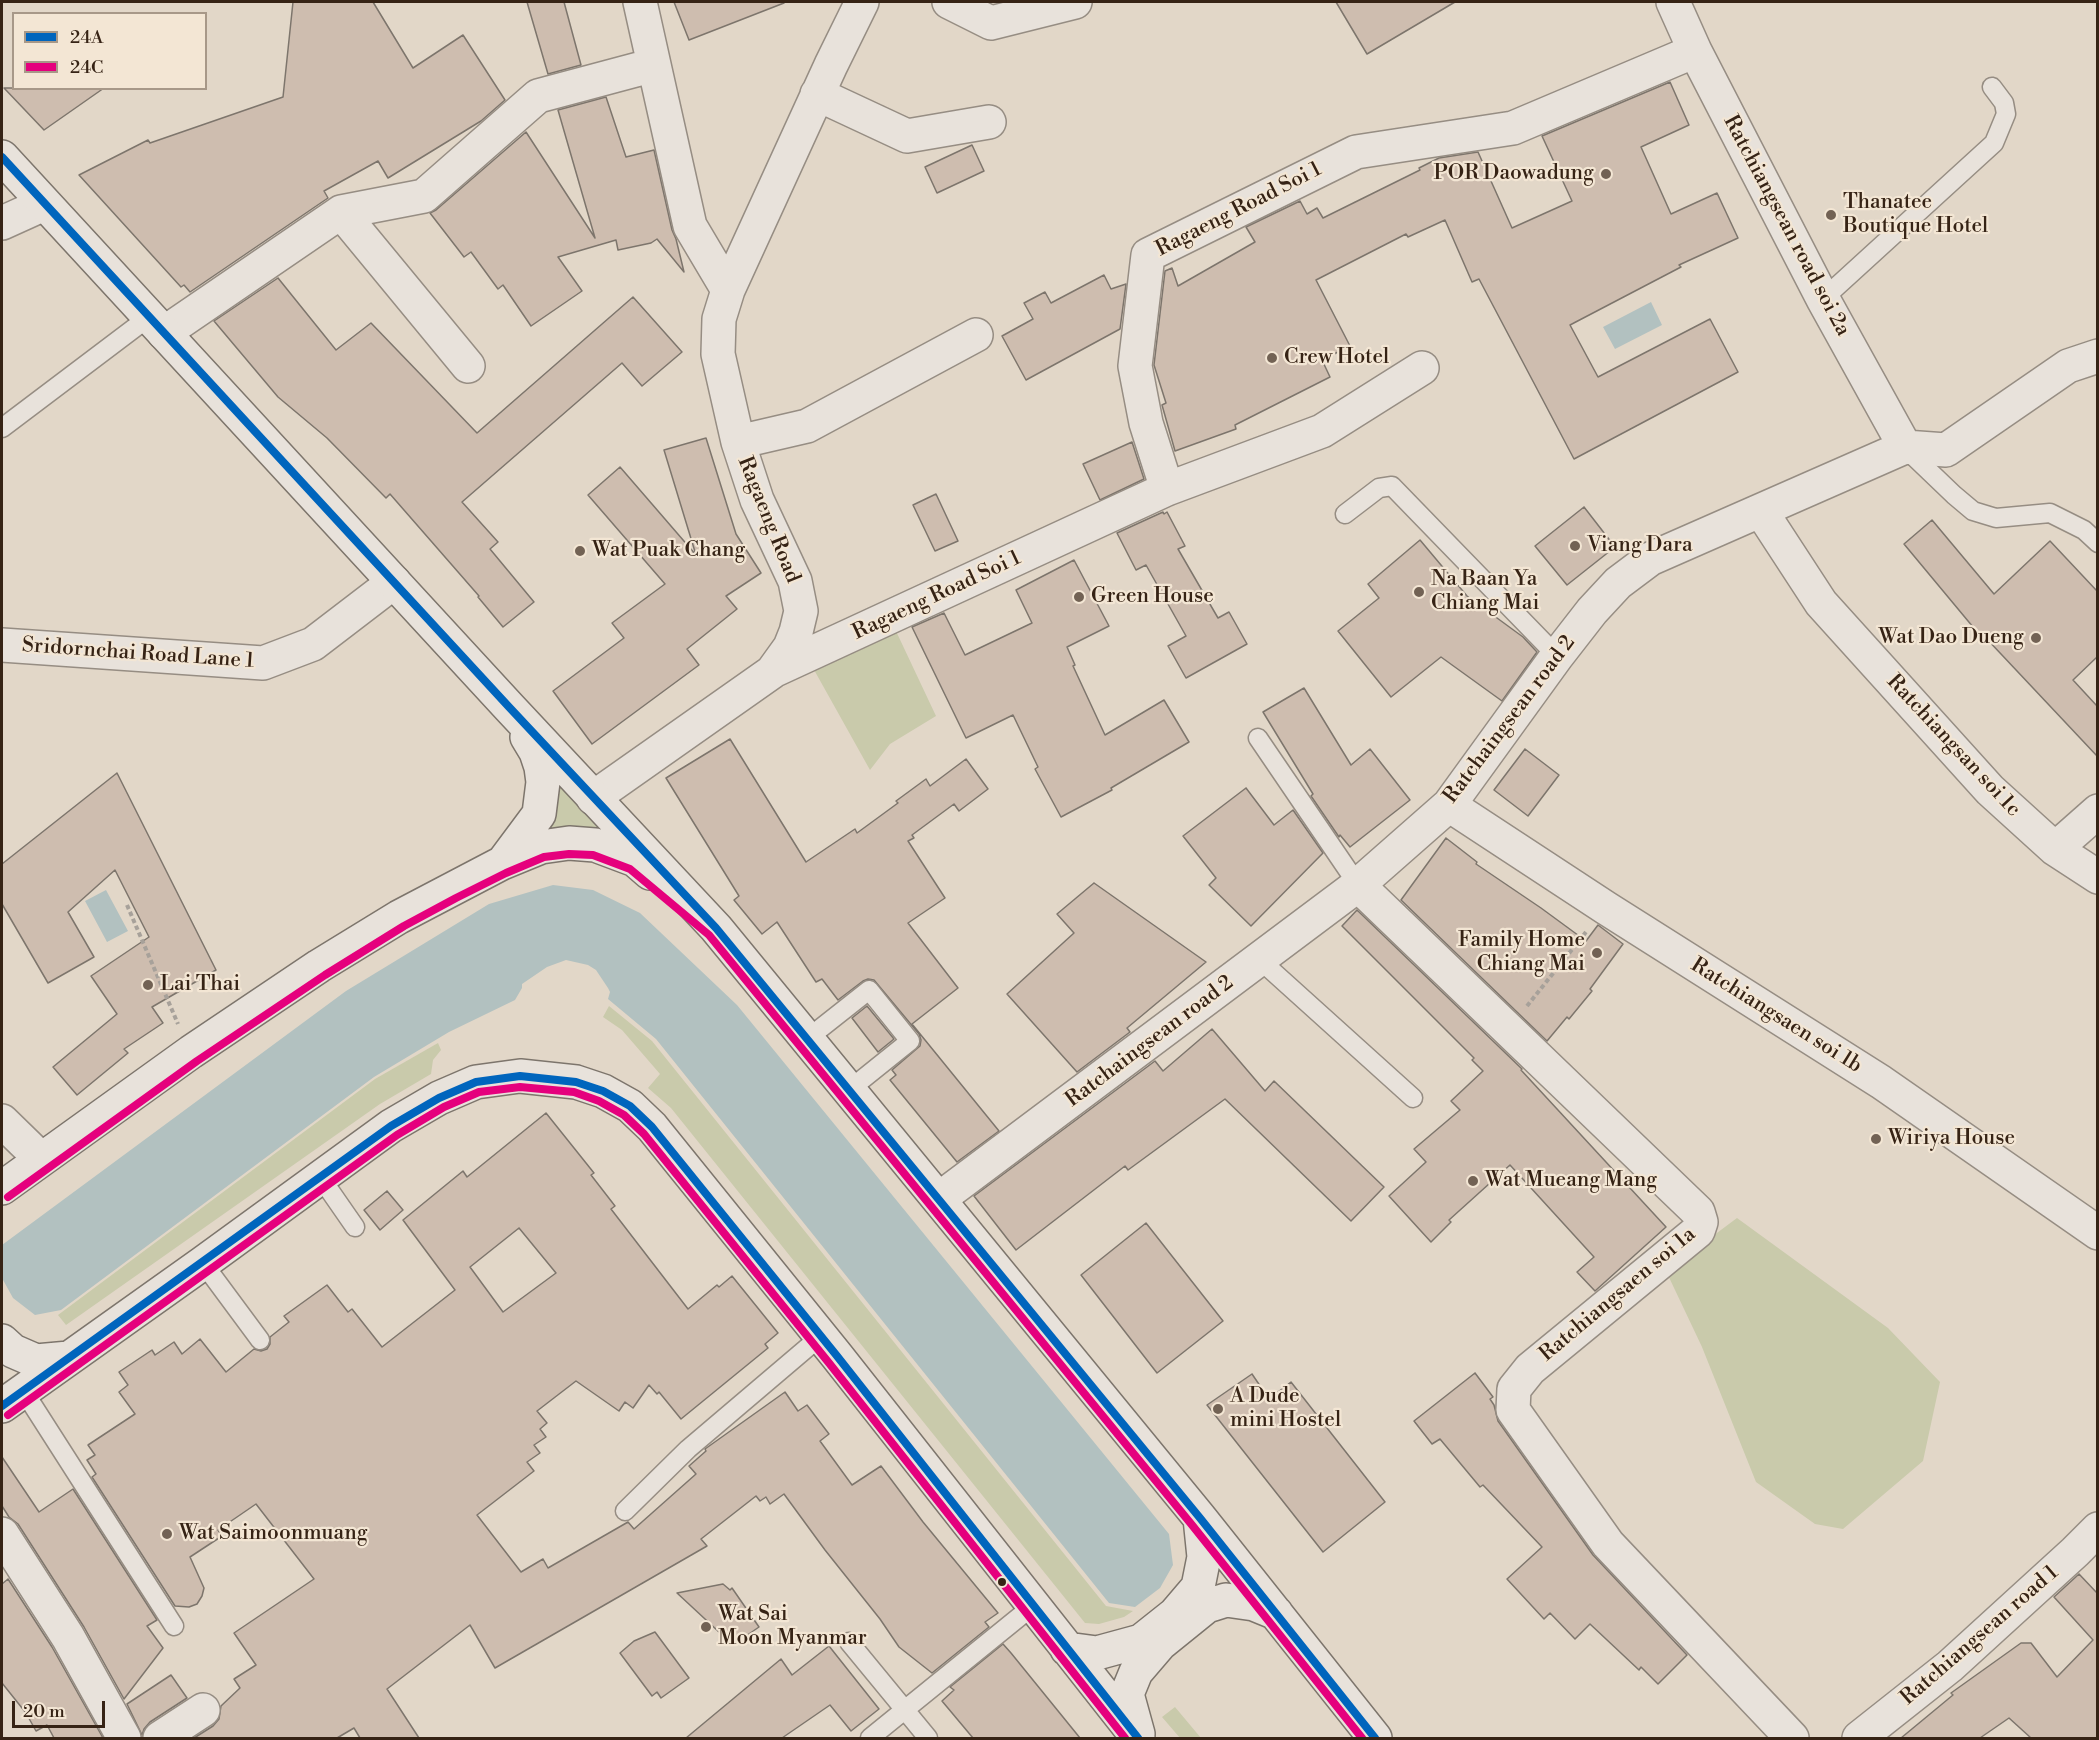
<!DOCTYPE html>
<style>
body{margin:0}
#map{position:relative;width:2099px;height:1740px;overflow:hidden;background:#e2d7c8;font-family:"Libre Bodoni",serif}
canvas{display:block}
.frame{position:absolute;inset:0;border:3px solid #362315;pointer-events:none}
.legend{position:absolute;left:12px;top:12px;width:195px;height:78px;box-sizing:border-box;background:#f3e6d4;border:2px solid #a79888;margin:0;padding:8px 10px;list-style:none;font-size:18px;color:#362315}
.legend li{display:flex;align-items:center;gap:12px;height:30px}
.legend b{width:30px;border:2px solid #a79888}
.scale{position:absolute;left:12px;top:1701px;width:93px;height:27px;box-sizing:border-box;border:3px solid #362315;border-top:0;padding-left:8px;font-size:18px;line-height:21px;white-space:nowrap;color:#362315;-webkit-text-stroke:4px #f3e6d4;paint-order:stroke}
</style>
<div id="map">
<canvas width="2099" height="1740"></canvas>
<div class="frame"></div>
<ul class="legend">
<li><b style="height:8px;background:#0065bd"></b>24A</li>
<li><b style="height:8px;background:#e5007d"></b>24C</li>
</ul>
<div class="scale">20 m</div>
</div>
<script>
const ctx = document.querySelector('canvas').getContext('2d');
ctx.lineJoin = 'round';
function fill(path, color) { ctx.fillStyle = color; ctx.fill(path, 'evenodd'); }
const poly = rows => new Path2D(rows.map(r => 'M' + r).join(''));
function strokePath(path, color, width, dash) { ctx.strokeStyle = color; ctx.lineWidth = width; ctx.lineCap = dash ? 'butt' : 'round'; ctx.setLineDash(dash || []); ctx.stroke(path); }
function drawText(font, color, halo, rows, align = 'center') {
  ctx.font = font + ' "Libre Bodoni",serif'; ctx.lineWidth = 4.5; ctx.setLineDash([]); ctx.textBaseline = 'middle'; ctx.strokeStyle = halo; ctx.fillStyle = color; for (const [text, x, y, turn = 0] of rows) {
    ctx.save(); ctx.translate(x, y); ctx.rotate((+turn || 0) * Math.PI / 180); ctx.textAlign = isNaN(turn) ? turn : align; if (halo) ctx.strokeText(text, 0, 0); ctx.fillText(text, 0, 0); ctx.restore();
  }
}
const green = poly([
 [895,629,936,716,890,744,870,770,813,668],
 [551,770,617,840,545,832],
 [609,1006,652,1041,1106,1606,1133,1611,1124,1617,1099,1624,1085,1623,671,1108,648,1088,660,1074,622,1030,603,1017],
 [438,1043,441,1050,433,1060,431,1074,380,1104,66,1325,58,1315,375,1079],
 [1737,1218,1888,1328,1940,1382,1923,1461,1843,1529,1815,1524,1756,1482,1702,1347,1666,1271],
 [1175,1707,1201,1738,1180,1738,1162,1717]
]);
const water = poly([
 [1651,302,1662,325,1615,349,1603,327],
 [553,885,593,890,640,913,737,1005,1169,1534,1173,1565,1160,1588,1135,1607,1109,1603,656,1039,608,999,610,992,608,988,596,970,588,965,566,960,547,967,522,984,522,988,515,1000,449,1032,374,1077,61,1310,35,1315,13,1298,2,1278,2,1245,346,991,489,904],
 [106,890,128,931,107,942,85,901]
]);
const building = poly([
 [293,2,373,2,413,68,463,35,505,100,481,121,388,178,378,161,324,191,328,198,190,292,184,285,181,287,79,175,148,140,150,143,283,97,293,2],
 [527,2,564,2,581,65,548,74,527,2],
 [674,2,784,2,784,3,689,40,674,2],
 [1336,2,1455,2,1367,54,1336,2],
 [1670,82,1689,125,1641,147,1671,214,1717,193,1738,238,1679,265,1681,267,1570,325,1598,377,1710,319,1738,372,1574,459,1479,279,1472,282,1445,220,1408,237,1406,234,1316,280,1350,346,1322,360,1330,377,1235,425,1236,429,1175,451,1162,405,1166,403,1154,365,1165,271,1172,268,1178,286,1255,242,1246,227,1300,201,1307,214,1317,208,1323,218,1420,170,1419,168,1439,158,1478,152,1512,228,1572,201,1542,136,1670,82],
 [4,88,104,88,44,130,4,88],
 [606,97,626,157,654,150,672,230,676,239,684,272,657,239,651,243,618,250,616,240,558,257,582,291,531,326,503,285,498,289,471,252,464,257,430,213,436,210,526,132,595,238,558,110,606,97],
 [972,145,984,171,937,193,925,167,972,145],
 [1104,275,1111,289,1126,284,1120,329,1026,380,1002,336,1033,319,1024,303,1045,292,1051,303,1104,275],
 [278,278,336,350,371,323,477,433,633,297,682,352,642,386,622,363,462,502,498,542,490,549,534,602,503,627,478,597,479,596,390,494,386,498,327,438,278,397,214,321,278,278],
 [706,438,736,534,761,573,726,596,737,609,687,649,699,665,592,744,553,691,624,638,612,623,665,584,588,495,620,467,696,555,664,450,706,438],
 [1132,442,1144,479,1100,500,1083,464,1132,442],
 [936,494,958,541,935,551,913,505,936,494],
 [1584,507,1615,547,1567,585,1535,546,1584,507],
 [1163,512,1164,514,1167,512,1185,546,1178,549,1218,618,1229,612,1247,644,1186,678,1168,646,1186,636,1146,565,1136,570,1117,533,1163,512],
 [1932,520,1994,594,2050,541,2097,591,2097,657,2073,680,2097,706,2097,756,1985,637,1983,639,1904,544,1932,520],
 [1420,540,1467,596,1523,637,1537,652,1502,701,1441,657,1391,697,1338,631,1379,598,1368,584,1420,540],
 [1074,560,1109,626,1067,647,1075,665,1073,666,1105,735,1164,700,1189,742,1111,788,1112,790,1061,817,1035,769,1038,767,1013,715,966,738,912,627,944,613,965,655,1032,623,1016,590,1074,560],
 [1304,688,1351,765,1370,749,1410,800,1350,847,1340,835,1339,837,1311,796,1313,794,1263,712,1304,688],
 [730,739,806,862,855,829,857,833,898,803,896,801,926,779,930,786,966,759,988,789,959,811,954,804,912,835,914,838,908,841,945,898,908,923,958,988,912,1024,999,1131,957,1162,890,1080,896,1075,892,1070,920,1046,921,1040,919,1034,874,980,868,979,863,981,838,1000,822,979,816,982,777,922,762,934,734,900,739,896,666,778,730,739],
 [1525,749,1559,775,1528,816,1494,790,1525,749],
 [117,773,216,970,152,1007,163,1023,124,1049,128,1053,77,1095,53,1067,117,1014,91,976,149,937,115,870,68,912,94,957,48,983,2,904,2,864,117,773],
 [1246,788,1274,825,1293,810,1323,853,1251,926,1209,885,1216,878,1183,836,1246,788],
 [1446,838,1477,862,1476,864,1541,908,1586,941,1598,925,1623,944,1590,989,1592,991,1569,1019,1567,1017,1547,1041,1401,900,1446,838],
 [1094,883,1206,962,1127,1028,1130,1032,1077,1072,1007,994,1074,933,1057,914,1094,883],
 [1357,910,1522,1069,1521,1070,1666,1227,1595,1291,1577,1272,1594,1257,1510,1165,1449,1220,1451,1222,1431,1242,1389,1196,1426,1162,1414,1149,1460,1110,1451,1101,1483,1071,1472,1060,1474,1058,1342,926,1357,910],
 [867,1006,894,1039,878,1052,852,1018,867,1006],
 [1212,1029,1265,1091,1274,1081,1384,1187,1351,1221,1225,1099,1128,1170,1125,1166,1016,1250,974,1196,1155,1061,1163,1071,1212,1029],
 [546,1113,594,1173,591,1175,615,1206,611,1209,688,1309,717,1285,719,1287,732,1276,778,1333,765,1344,768,1348,681,1419,659,1392,657,1394,649,1385,633,1408,625,1402,619,1411,576,1381,537,1411,547,1423,540,1429,546,1437,534,1445,540,1453,527,1462,534,1471,477,1515,521,1572,543,1559,548,1568,628,1522,634,1529,696,1474,689,1466,706,1451,705,1449,785,1392,798,1411,807,1405,829,1434,820,1441,852,1485,881,1466,923,1522,998,1613,985,1622,989,1627,932,1673,899,1647,880,1619,825,1550,784,1494,770,1504,766,1497,760,1501,756,1496,701,1539,707,1546,495,1668,470,1625,387,1689,419,1738,360,1738,354,1728,337,1738,194,1738,213,1726,219,1719,221,1706,240,1688,234,1679,256,1665,234,1633,314,1579,256,1504,218,1530,222,1536,190,1557,204,1588,202,1596,197,1604,189,1607,175,1606,92,1477,96,1474,87,1460,95,1455,88,1445,135,1414,119,1392,128,1385,119,1372,152,1350,155,1355,174,1342,182,1354,200,1339,226,1372,254,1349,261,1351,267,1349,270,1344,270,1337,289,1322,284,1316,327,1285,348,1312,352,1309,382,1347,455,1290,403,1220,463,1171,467,1177,546,1113],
 [519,1228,556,1273,503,1312,470,1267,519,1228],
 [387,1191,403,1210,380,1230,364,1210,387,1191],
 [1146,1223,1223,1321,1157,1373,1081,1275,1146,1223],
 [1475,1373,1493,1397,1490,1399,1494,1405,1498,1421,1593,1555,1687,1655,1658,1684,1641,1667,1639,1670,1590,1624,1575,1639,1550,1613,1544,1619,1507,1579,1542,1547,1483,1485,1480,1487,1440,1439,1432,1444,1414,1421,1475,1373],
 [1252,1374,1269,1399,1291,1382,1385,1502,1323,1552,1207,1405,1252,1374],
 [2,1457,39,1512,73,1489,157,1620,147,1626,163,1648,124,1699,84,1627,18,1524,9,1517,2,1506,2,1457],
 [2079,1574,2097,1593,2097,1738,2031,1738,2009,1718,1980,1738,1901,1738,1953,1695,1951,1693,2021,1643,2031,1643,2057,1677,2093,1640,2054,1597,2079,1574],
 [8,1579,52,1647,103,1738,54,1738,47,1725,36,1731,26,1713,2,1683,2,1584,8,1579],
 [723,1584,730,1590,732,1588,759,1627,733,1645,677,1593,723,1584],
 [655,1632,689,1678,661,1698,657,1692,652,1696,620,1653,634,1641,655,1632],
 [1003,1644,1011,1653,1080,1738,973,1738,942,1701,954,1690,950,1687,1003,1644],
 [829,1646,879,1709,851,1731,830,1705,782,1738,686,1738,781,1659,792,1675,829,1646],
 [171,1675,187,1698,150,1722,144,1729,142,1735,127,1704,171,1675]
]);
const path = poly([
 [127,905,178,1024],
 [1527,1006,1586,932]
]);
const lane = poly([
 [1823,299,1994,143,2006,114,2004,103,1992,87],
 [2,428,149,317],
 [1906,449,1954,495,1973,511,1996,518,2050,513,2084,530,2098,543],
 [1345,514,1379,488,1392,486,1557,656],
 [1258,738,1358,885],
 [1260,960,1413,1098],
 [807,1039,869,990,910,1041,849,1090],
 [321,1178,355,1227],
 [203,1263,260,1340],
 [23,1390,174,1626],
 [625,1511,688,1449,821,1336],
 [849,1642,928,1738],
 [870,1738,1034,1605]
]);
const street = poly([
 [640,2,690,226,728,290],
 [949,2,991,23,1075,2],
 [1673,2,1695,51,1823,299,1905,447],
 [817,94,907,136,989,122],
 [341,212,468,366],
 [2,223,44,204],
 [164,333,341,212,424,196,538,96,654,65],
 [738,442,807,426,976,335],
 [1167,489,1146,423,1135,366,1148,255,1356,152,1513,128,1695,51],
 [1761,511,1821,603,1990,790,2055,849,2098,877],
 [2,645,263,663,313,644,394,582],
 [773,671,1167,489,1322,431,1422,368],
 [593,798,772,672,790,647,796,632,801,611,795,581,757,500,738,442,718,354,719,319,728,290,831,65,862,2],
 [1449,805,1606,908,1881,1082,2098,1233],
 [2055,849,2098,811],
 [1358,885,1698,1212,1701,1222,1698,1231,1530,1369,1514,1389,1513,1410,1608,1544,1792,1738],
 [2,1121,41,1159],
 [939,1199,1358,885,1449,805,1557,656,1592,611,1618,583,1650,559,1905,447,1946,450,2068,366,2098,356],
 [2,1534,68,1637,124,1738],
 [160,1738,203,1710],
 [1859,1738,1950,1666,2075,1552,2098,1529]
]);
const secondary = poly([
 [2,157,509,707,716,928,1200,1518,1375,1738],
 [504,861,539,814,543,782,541,767,536,752,527,737],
 [2,1188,191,1052,319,966,399,917,502,863,541,847,569,843,595,845,635,860,650,873],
 [2,1341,13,1351,36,1361,69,1358],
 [2,1406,203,1263,391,1126,439,1098,476,1082,520,1076,576,1082,603,1091,630,1106,652,1127,837,1356,1138,1738],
 [1067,1649,1097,1653,1141,1641,1175,1614,1198,1587,1204,1557,1200,1518],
 [1138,1734,1127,1694,1136,1672,1160,1644,1207,1606,1226,1600,1254,1604,1276,1613]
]);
const bus1 = poly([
 [2,157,509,707,716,928,1200,1518,1375,1738],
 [2,1406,391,1126,439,1098,476,1082,520,1076,576,1082,603,1091,630,1106,652,1127,837,1356,1138,1738]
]);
const bus2 = poly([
 [8,1197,197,1061,325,975,404,926,456,898,506,873,544,857,569,854,593,855,630,869,709,935,1192,1525,1362,1738],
 [8,1415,397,1135,444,1107,479,1092,520,1087,574,1092,599,1101,624,1115,644,1134,829,1363,1125,1738]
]);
const markers = [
 [1606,174,6,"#726254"],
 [1831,215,6,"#726254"],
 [1272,358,6,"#726254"],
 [1575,546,6,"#726254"],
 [580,551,6,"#726254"],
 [1419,592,6,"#726254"],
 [1079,597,6,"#726254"],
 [2036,638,6,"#726254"],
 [1597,953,6,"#726254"],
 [148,985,6,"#726254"],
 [1876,1139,6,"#726254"],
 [1473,1181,6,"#726254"],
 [1218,1409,6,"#726254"],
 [167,1534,6,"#726254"],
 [1002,1582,5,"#362315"],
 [706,1627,6,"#726254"]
];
const poiNames = [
 ["POR Daowadung",1594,174,"right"],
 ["Thanatee",1843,203],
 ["Boutique Hotel",1843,227],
 ["Crew Hotel",1284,358],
 ["Viang Dara",1587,546],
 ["Wat Puak Chang",592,551],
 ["Na Baan Ya",1431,580],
 ["Chiang Mai",1431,604],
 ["Green House",1091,597],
 ["Wat Dao Dueng",2024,638,"right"],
 ["Family Home",1585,941,"right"],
 ["Chiang Mai",1585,965,"right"],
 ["Lai Thai",160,985],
 ["Wiriya House",1888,1139],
 ["Wat Mueang Mang",1485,1181],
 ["A Dude",1230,1397],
 ["mini Hostel",1230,1421],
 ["Wat Saimoonmuang",179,1534],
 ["Wat Sai",718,1615],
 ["Moon Myanmar",718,1639]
];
const streetNames = [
 ["Ragaeng Road Soi 1",1239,210,-27],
 ["Ratchiangsean road soi 2a",1786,226,62],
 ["Ragaeng Road",768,520,68],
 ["Ragaeng Road Soi 1",937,596,-25],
 ["Sridornchai Road Lane 1",138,654,4],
 ["Ratchaingsean road 2",1510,720,-53],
 ["Ratchiangsan soi 1c",1953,746,47],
 ["Ratchiangsaen soi 1b",1776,1016,32],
 ["Ratchaingsean road 2",1150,1042,-37],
 ["Ratchiangsaen soi 1a",1618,1295,-40],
 ["Ratchiangsean road 1",1980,1636,-41]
];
fill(green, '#c9caab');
fill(water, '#b2c1c0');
fill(building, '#cebdaf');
strokePath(building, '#7d756c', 1.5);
strokePath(lane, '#968d83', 21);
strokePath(street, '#968d83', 36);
strokePath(secondary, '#7d756c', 36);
strokePath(path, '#a7a19a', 4, [4.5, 3]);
strokePath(lane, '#e8e2db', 18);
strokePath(street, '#e8e2db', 33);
strokePath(secondary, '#e8e2db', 33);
strokePath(bus1, '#0065bd', 8);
strokePath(bus2, '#e5007d', 8);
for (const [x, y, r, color] of markers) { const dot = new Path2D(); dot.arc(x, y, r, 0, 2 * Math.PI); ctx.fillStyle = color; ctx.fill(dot); strokePath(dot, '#f3e6d4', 2); }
drawText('21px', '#362315', '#f3e6d4', poiNames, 'left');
drawText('21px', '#362315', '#f3e6d4', streetNames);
</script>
